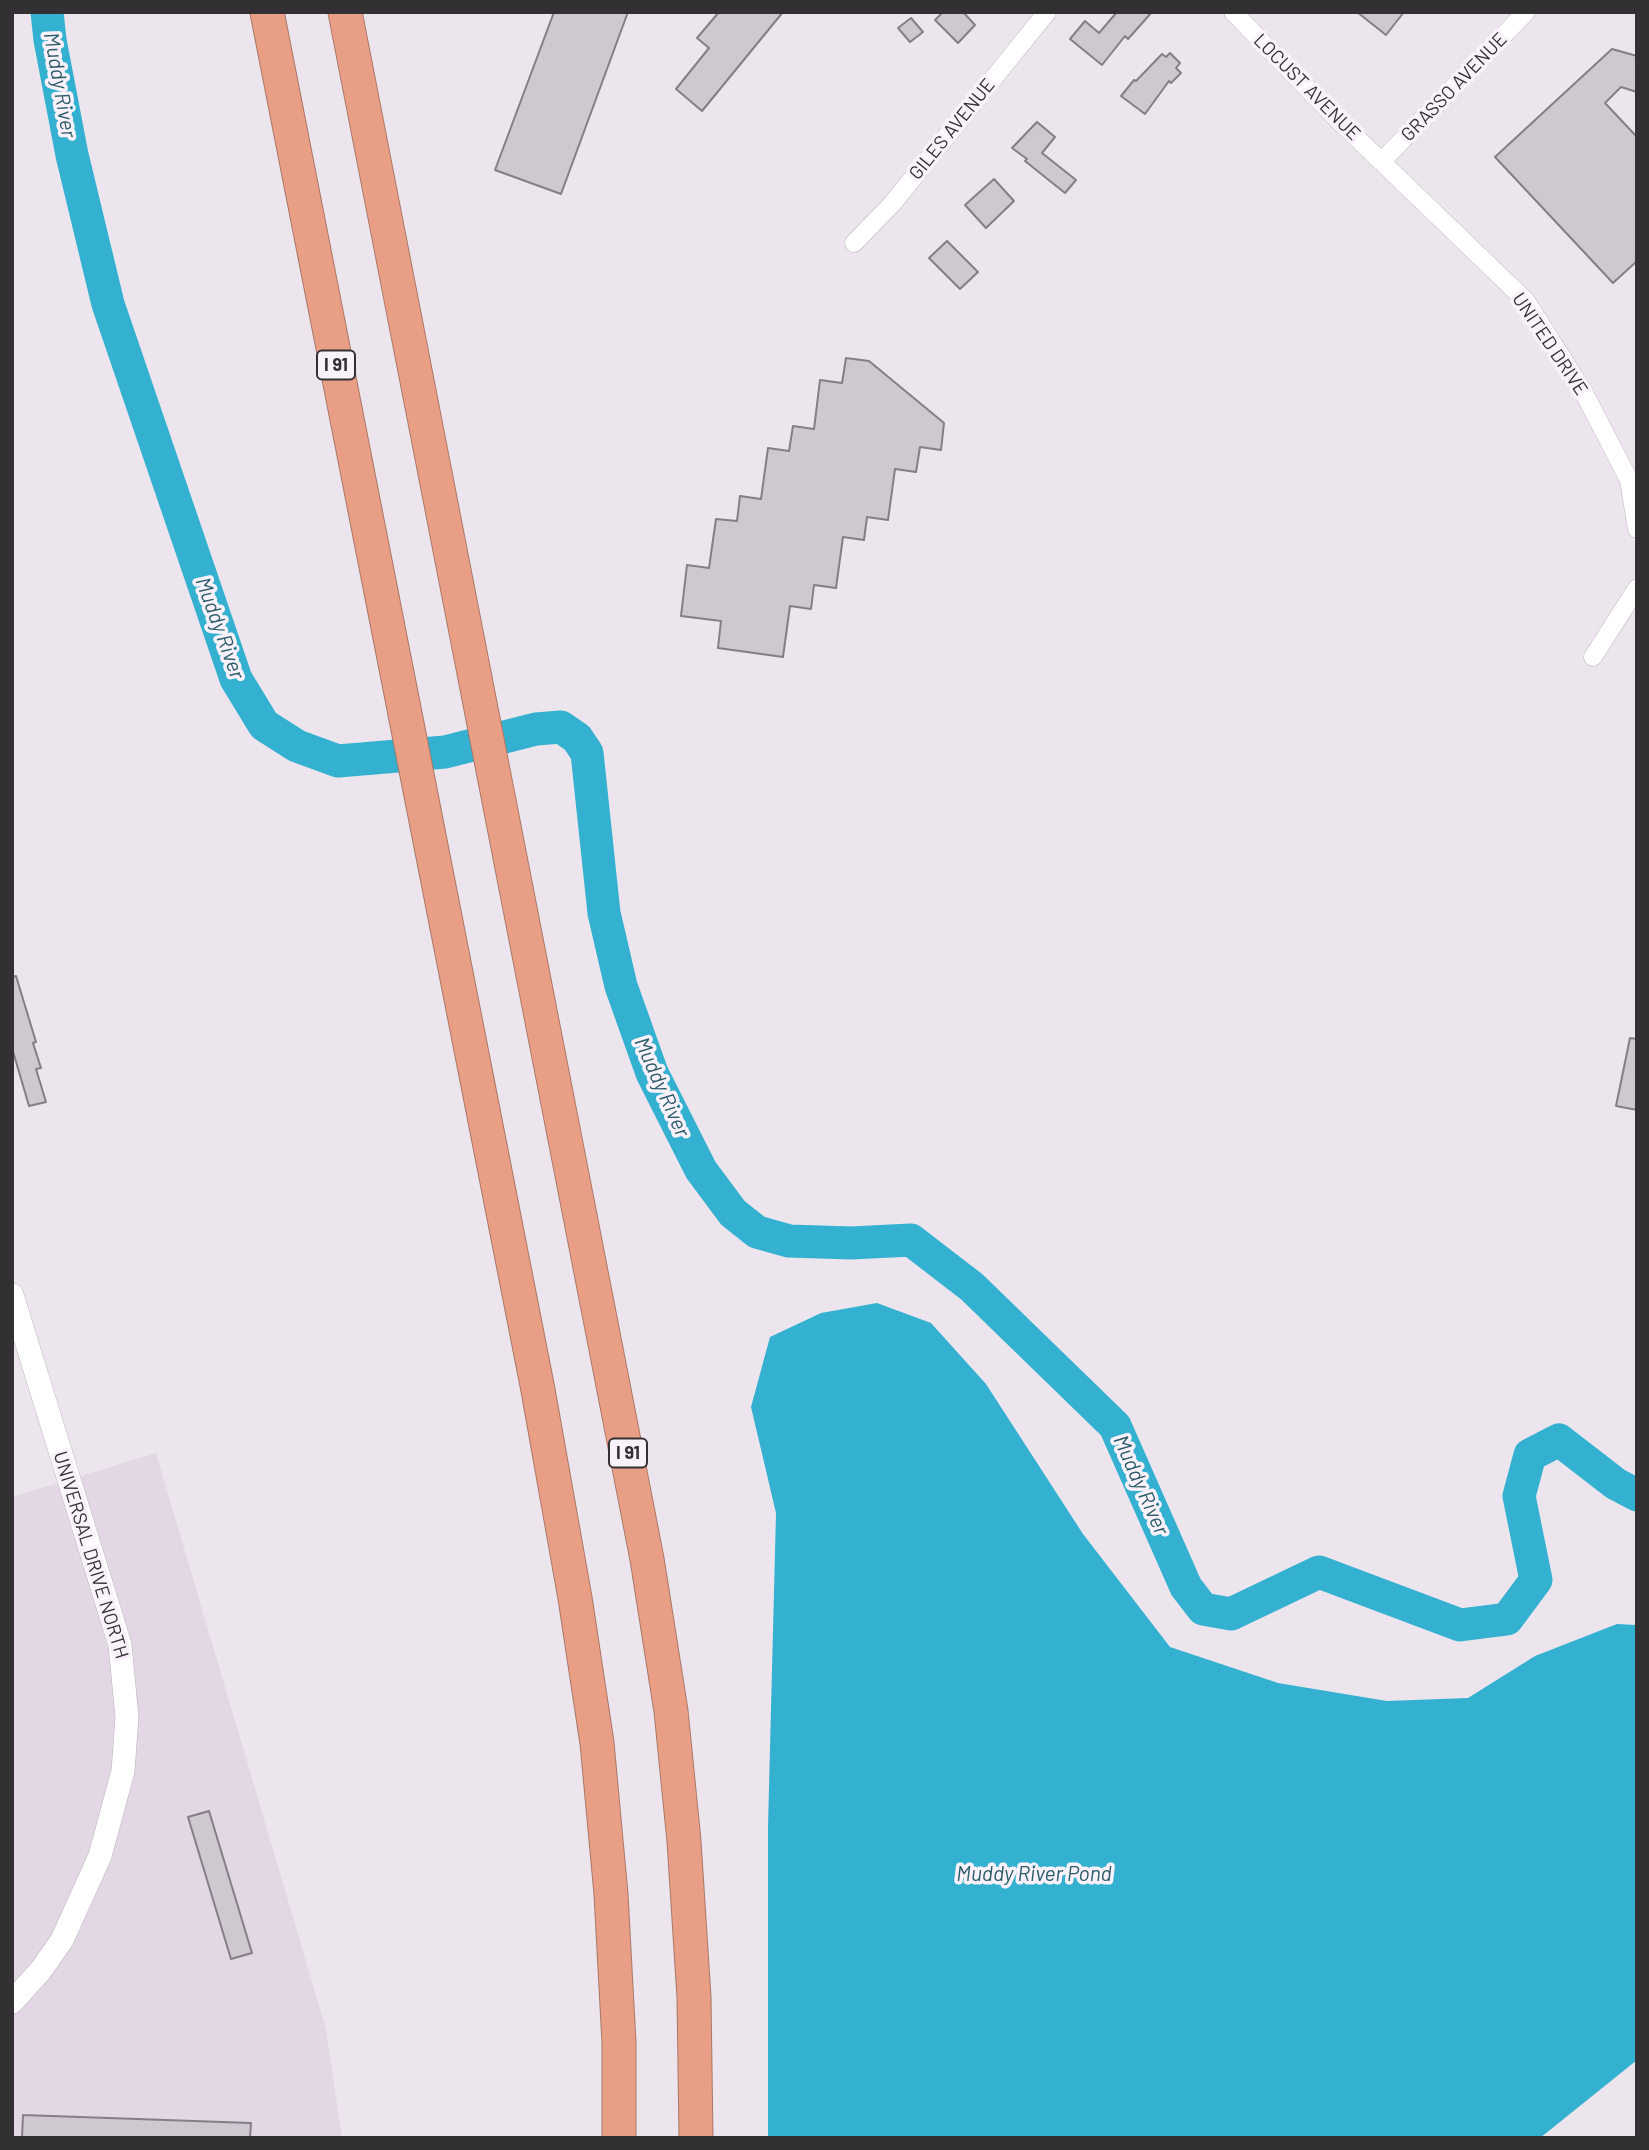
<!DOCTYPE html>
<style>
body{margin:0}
#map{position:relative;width:1649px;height:2150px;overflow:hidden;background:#ece5ed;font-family:Barlow,sans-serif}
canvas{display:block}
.frame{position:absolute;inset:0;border:14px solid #333033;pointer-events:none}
</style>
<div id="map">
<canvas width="1649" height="2150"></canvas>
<div class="frame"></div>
</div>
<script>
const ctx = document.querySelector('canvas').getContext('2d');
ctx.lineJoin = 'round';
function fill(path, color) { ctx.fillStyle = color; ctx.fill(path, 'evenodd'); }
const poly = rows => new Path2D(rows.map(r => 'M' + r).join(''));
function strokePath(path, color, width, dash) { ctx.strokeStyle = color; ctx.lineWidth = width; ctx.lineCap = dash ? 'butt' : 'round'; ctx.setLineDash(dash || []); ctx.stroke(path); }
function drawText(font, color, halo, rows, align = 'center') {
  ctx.font = font + ' Barlow,sans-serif'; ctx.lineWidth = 7; ctx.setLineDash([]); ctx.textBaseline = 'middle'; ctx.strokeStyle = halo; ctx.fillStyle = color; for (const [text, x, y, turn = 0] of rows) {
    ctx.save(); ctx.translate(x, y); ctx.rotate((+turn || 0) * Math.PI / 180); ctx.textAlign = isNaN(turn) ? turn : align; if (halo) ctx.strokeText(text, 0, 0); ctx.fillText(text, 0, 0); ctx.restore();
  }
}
const built = poly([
 [156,1453,326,2029,342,2138,12,2138,12,1497]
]);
const water = poly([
 [877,1303,931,1323,986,1384,1083,1534,1170,1647,1278,1683,1387,1701,1468,1698,1535,1656,1617,1624,1637,1625,1637,2060,1540,2138,768,2138,768,1826,776,1513,751,1407,770,1337,821,1313]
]);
const river = poly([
 [47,12,50,40,72,155,108,304,236,679,264,725,297,746,338,761,445,752,536,729,561,727,577,738,587,753,604,913,621,986,652,1073,701,1170,733,1213,757,1232,789,1241,851,1243,911,1240,972,1287,1115,1426,1186,1587,1203,1609,1231,1614,1319,1572,1460,1625,1507,1619,1536,1580,1519,1496,1530,1455,1559,1440,1616,1484,1637,1495]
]);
const building = poly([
 [554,12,628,12,561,194,495,170,554,12],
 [719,12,783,12,702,111,676,89,709,48,697,38,719,12],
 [943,12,963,12,975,25,958,43,935,20,943,12],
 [1117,12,1152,12,1128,39,1125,36,1102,65,1070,39,1085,21,1099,33,1117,12],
 [1357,12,1404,12,1386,35,1357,12],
 [911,18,923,32,910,42,898,28,911,18],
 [1612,49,1637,56,1637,92,1621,87,1605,103,1637,137,1637,261,1613,283,1495,157,1612,49],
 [1170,53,1180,63,1176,68,1181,73,1171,83,1169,81,1145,114,1121,96,1134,80,1136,81,1162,54,1166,57,1170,53],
 [1037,122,1055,137,1042,153,1076,180,1065,193,1025,161,1027,159,1012,148,1037,122],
 [994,179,1014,201,986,228,965,205,994,179],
 [947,241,978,272,960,289,929,258,947,241],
 [846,358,869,361,944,423,941,450,920,447,916,472,895,469,888,520,867,517,864,540,843,537,836,588,814,585,811,609,790,606,783,657,718,648,721,621,681,616,687,565,709,568,716,519,737,521,740,496,761,499,768,448,789,451,793,426,814,429,820,380,842,383,846,358],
 [16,976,36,1042,33,1043,41,1068,36,1069,46,1102,29,1106,12,1048,12,977,16,976],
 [1630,1038,1637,1039,1637,1110,1616,1106,1630,1038],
 [209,1811,252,1953,231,1959,188,1817,209,1811],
 [23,2115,251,2123,250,2138,22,2138,23,2115]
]);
const minor = poly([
 [1233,12,1336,118,1526,301,1583,391,1629,480,1637,529],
 [1382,161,1526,12],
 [854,243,892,204,1047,12],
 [1593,657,1637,588]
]);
const tertiary = poly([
 [12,1295,120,1645,127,1717,123,1771,100,1856,62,1940,41,1970,12,2002]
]);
const motorway = poly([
 [267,12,538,1390,575,1598,597,1743,611,1894,619,2043,619,2138],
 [345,12,647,1559,671,1711,684,1841,694,1997,696,2138]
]);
const shields = [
 [336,365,38],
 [628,1453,38]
];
const shieldNames = [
 ["I 91",336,365],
 ["I 91",628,1453]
];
const streetNames = [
 ["LOCUST AVENUE",1307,87,45],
 ["GRASSO AVENUE",1454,87,-46],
 ["GILES AVENUE",952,129,-51],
 ["UNITED DRIVE",1550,344,56],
 ["UNIVERSAL DRIVE NORTH",91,1555,73]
];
const waterNames = [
 ["Muddy River",60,85,80],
 ["Muddy River",220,628,70],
 ["Muddy River",662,1087,66],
 ["Muddy River",1141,1485,66],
 ["Muddy River Pond",1034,1874]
];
fill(built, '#e3d7e5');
fill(water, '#34b1d1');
strokePath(river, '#34b1d1', 33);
fill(building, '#cfc8d0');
strokePath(building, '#847e86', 2);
strokePath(minor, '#bbb4bc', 19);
strokePath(tertiary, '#bbb4bc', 24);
strokePath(motorway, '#a97868', 35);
strokePath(minor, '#fff', 18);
strokePath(tertiary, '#fff', 23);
strokePath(motorway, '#e89f85', 33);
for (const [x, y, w] of shields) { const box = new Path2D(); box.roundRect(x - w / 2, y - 14.5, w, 29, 5); ctx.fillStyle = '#faf2fb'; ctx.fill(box); strokePath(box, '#333033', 2); }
drawText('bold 18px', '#333033', null, shieldNames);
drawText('19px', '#333033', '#faf2fb', streetNames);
drawText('italic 21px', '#2b5c6a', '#faf2fb', waterNames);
</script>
